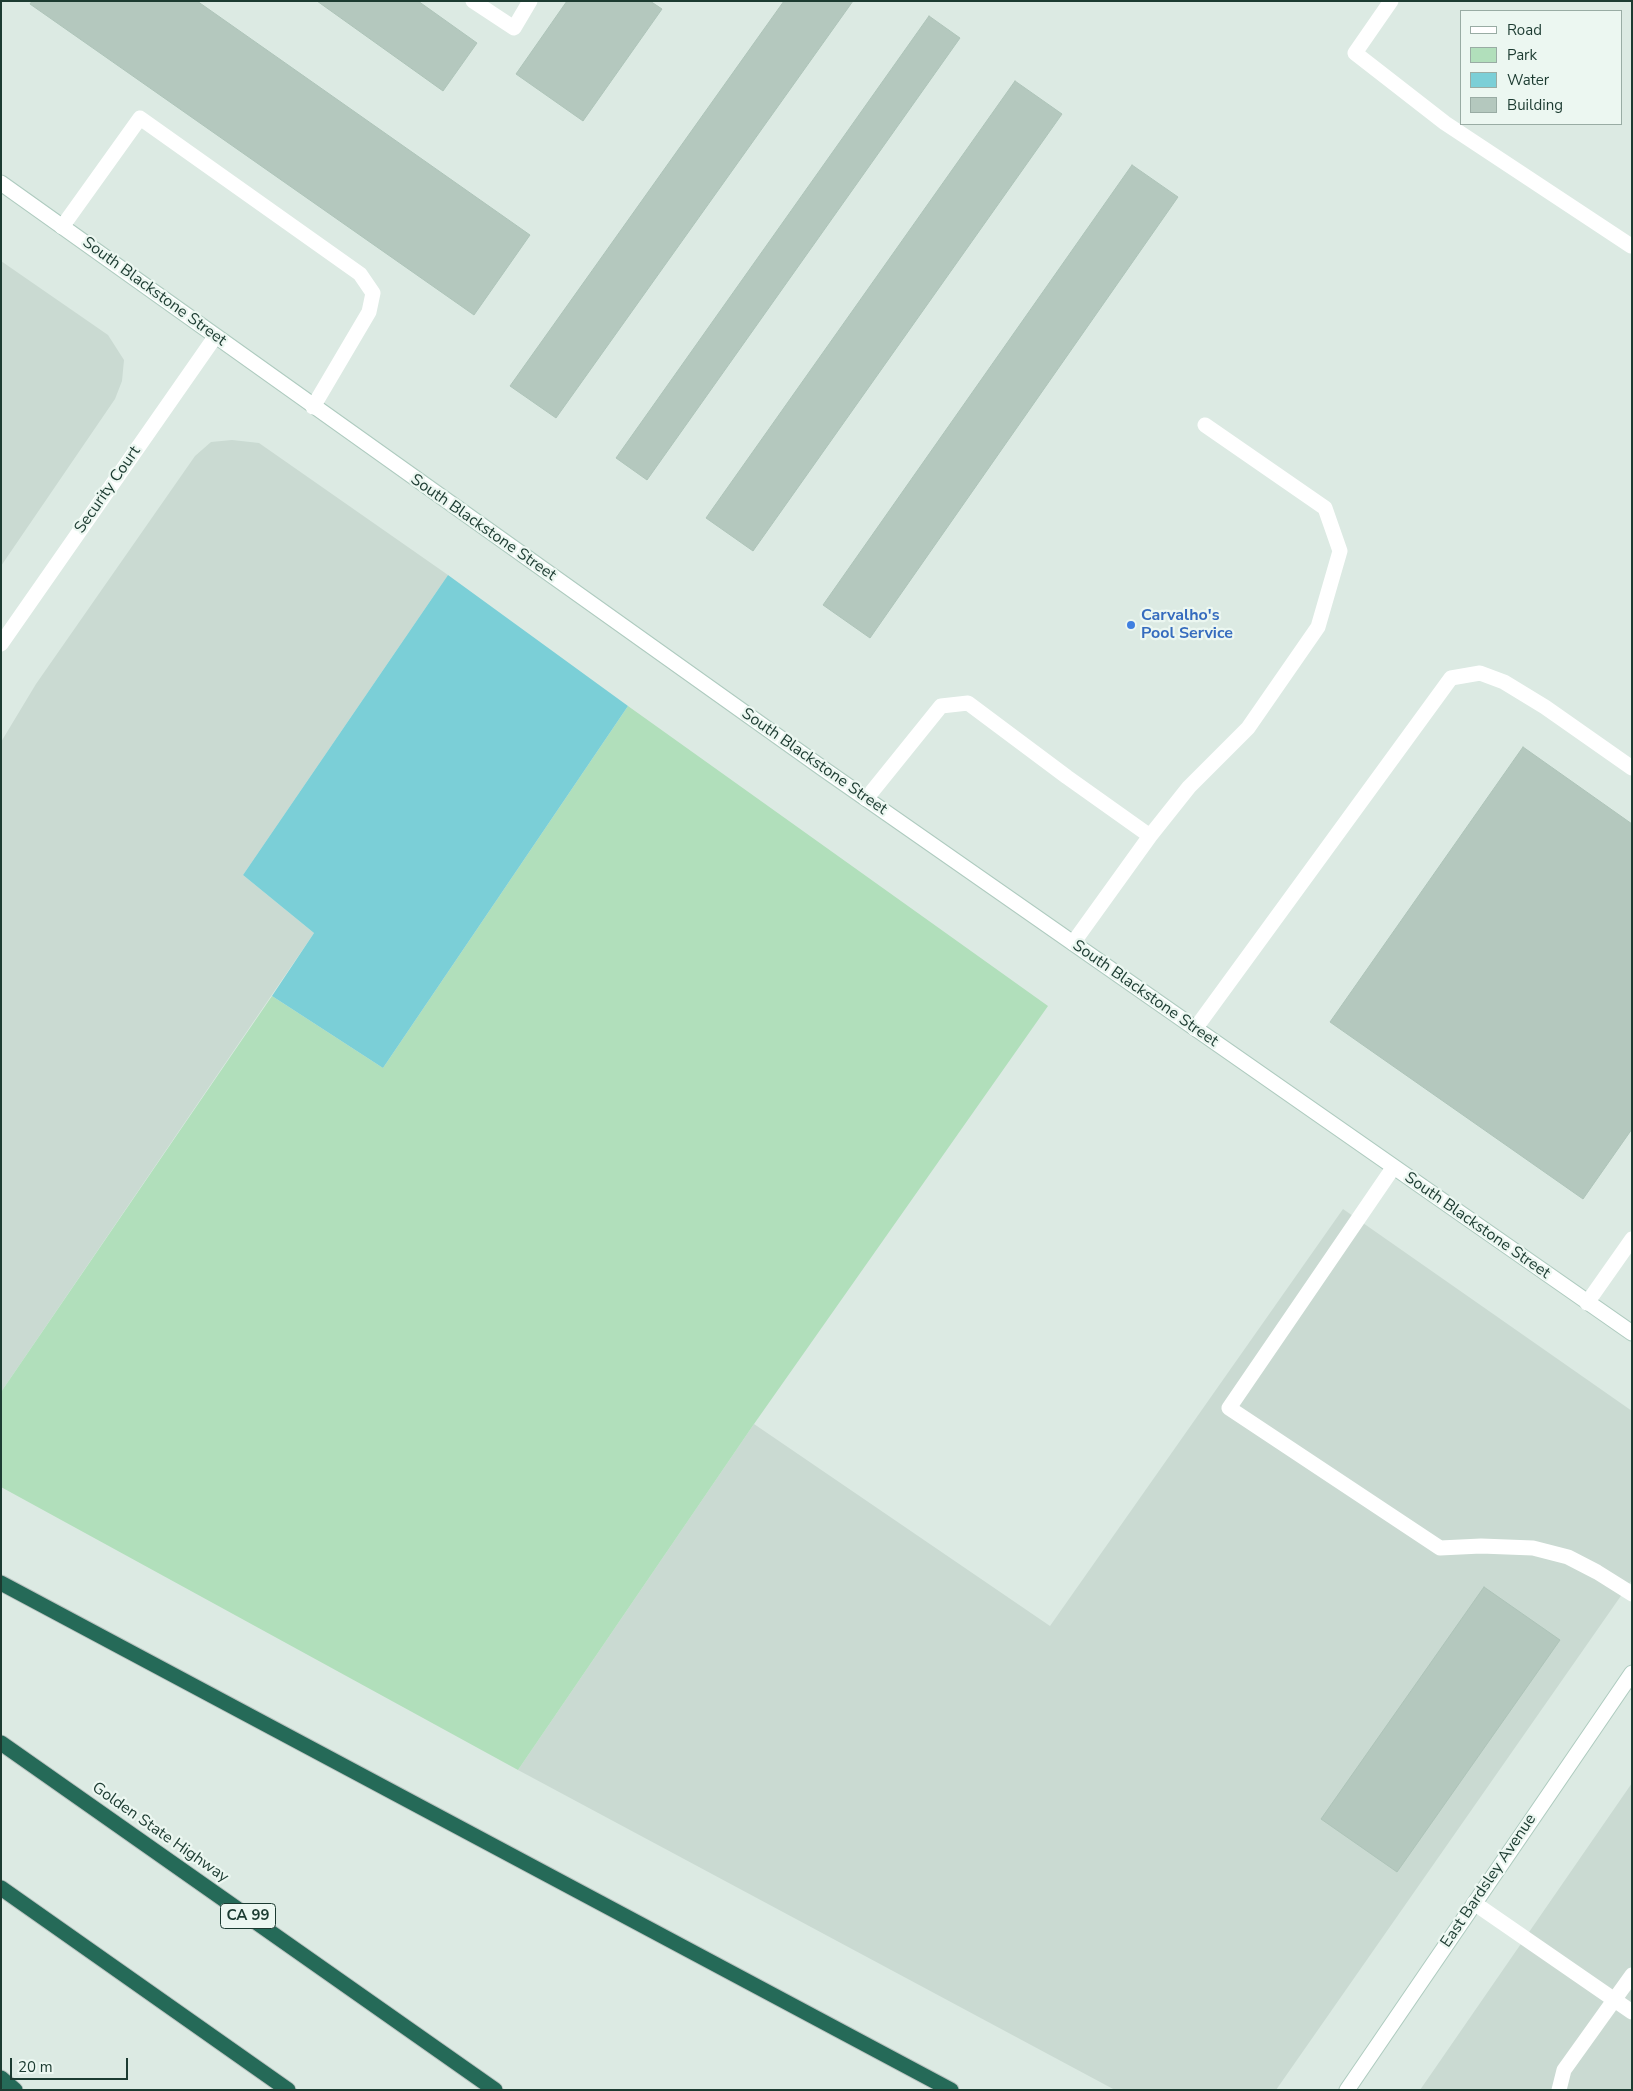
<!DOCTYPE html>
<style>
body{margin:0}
#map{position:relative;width:1633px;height:2091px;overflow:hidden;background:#dceae3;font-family:"Nunito Sans",sans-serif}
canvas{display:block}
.frame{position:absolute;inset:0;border:2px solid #1c3b31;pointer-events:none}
.legend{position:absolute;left:1460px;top:10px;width:162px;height:115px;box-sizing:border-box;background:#ecf7f1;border:1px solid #99aca4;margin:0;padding:6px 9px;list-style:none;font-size:15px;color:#1c3b31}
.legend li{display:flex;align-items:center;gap:10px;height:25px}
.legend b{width:25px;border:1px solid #99aca4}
.scale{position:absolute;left:10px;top:2058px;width:118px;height:22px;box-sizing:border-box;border:2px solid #1c3b31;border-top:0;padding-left:6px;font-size:15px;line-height:18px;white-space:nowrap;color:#1c3b31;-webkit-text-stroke:4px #ecf7f1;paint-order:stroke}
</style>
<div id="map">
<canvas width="1633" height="2091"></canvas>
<div class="frame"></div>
<ul class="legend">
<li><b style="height:6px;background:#fff"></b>Road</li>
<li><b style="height:14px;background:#b1dfbb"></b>Park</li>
<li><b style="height:14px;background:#7bcfd7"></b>Water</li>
<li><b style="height:14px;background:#b4c8be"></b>Building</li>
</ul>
<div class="scale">20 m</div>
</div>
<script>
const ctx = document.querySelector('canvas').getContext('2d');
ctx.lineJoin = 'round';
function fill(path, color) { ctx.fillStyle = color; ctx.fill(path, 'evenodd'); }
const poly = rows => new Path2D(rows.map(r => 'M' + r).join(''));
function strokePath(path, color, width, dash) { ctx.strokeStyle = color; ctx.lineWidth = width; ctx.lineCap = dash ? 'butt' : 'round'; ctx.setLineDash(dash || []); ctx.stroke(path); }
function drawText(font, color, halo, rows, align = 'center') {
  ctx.font = font + ' "Nunito Sans",sans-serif'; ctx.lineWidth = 4.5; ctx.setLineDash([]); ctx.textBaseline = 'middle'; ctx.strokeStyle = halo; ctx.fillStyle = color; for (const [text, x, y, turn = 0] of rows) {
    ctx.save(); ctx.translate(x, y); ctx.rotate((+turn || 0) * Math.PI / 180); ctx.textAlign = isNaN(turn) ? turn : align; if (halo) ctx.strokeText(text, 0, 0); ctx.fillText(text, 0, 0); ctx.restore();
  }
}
const built = poly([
 [1,261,108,335,124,360,122,381,115,399,1,566],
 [232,440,259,443,448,575,243,875,314,933,1,1392,1,742,36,684,195,456,211,442],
 [1343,1209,1632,1411,1632,1580,1276,2090,1115,2090,518,1770,754,1424,1050,1626],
 [1632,1783,1632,2090,1420,2090]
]);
const green = poly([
 [628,706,1048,1006,754,1424,518,1770,1,1487,1,1392,272,996,383,1068]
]);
const water = poly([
 [448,575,628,706,383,1068,272,996,314,933,243,875]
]);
const building = poly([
 [32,1,197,1,530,235,474,315,30,4,32,1],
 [317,1,418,1,477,43,443,91,317,1],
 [567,1,650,1,662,9,583,121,516,74,567,1],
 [784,1,853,1,556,418,510,386,784,1],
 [929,16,960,38,647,480,616,458,929,16],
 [1015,81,1062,114,753,551,706,518,1015,81],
 [1132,165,1178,197,870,638,823,605,1132,165],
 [1523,747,1632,824,1632,1129,1583,1199,1330,1022,1523,747],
 [1484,1587,1560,1640,1397,1872,1321,1819,1484,1587]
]);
const lane = poly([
 [473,1,514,28,530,1],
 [1391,1,1355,53,1445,123,1631,246],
 [62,227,140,118,360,274,373,293,369,312,313,407],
 [866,799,941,706,968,703,1067,777,1150,836],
 [1073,943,1150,836,1189,787,1248,728,1318,627,1340,551,1325,508,1205,425],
 [1195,1029,1451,678,1480,673,1504,682,1545,707,1632,768],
 [1393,1168,1229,1408,1440,1548,1481,1546,1533,1548,1568,1557,1597,1572,1632,1594],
 [1587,1303,1632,1239],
 [1474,1903,1632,2012],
 [1559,2090,1564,2070,1632,1975]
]);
const street = poly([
 [1,644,215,337]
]);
const secondary = poly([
 [1,183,825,770,1632,1333],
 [1347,2090,1632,1673]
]);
const highway = poly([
 [1,1583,951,2090],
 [1,1743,495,2090],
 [1,1888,288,2090],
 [1,2078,15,2090]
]);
const markers = [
 [1131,625,5,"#3f7fe0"]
];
const shields = [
 [248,1916,55]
];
const shieldNames = [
 ["CA 99",248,1916]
];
const streetNames = [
 ["South Blackstone Street",154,292,36],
 ["Security Court",108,490,-55],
 ["South Blackstone Street",483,528,35],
 ["South Blackstone Street",814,762,35],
 ["South Blackstone Street",1145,994,35],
 ["South Blackstone Street",1477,1226,35],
 ["Golden State Highway",160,1833,35],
 ["East Bardsley Avenue",1489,1881,-56]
];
const shopNames = [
 ["Carvalho's",1141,616],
 ["Pool Service",1141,634]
];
fill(built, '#cadad2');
fill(green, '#b1dfbb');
fill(water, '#7bcfd7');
fill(building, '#b4c8be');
strokePath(building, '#aec4b9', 1);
strokePath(secondary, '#aecbbf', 17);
strokePath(highway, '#bbc4c1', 17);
strokePath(lane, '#fff', 15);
strokePath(street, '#fff', 15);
strokePath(secondary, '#fff', 15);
strokePath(highway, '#256a58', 15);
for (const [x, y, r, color] of markers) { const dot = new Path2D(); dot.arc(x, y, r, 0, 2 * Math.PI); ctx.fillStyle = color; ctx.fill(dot); strokePath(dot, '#ecf7f1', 2); }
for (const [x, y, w] of shields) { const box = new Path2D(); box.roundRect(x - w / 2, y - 12.5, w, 25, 4); ctx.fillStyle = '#ecf7f1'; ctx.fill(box); strokePath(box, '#1c3b31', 1); }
drawText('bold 15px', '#1c3b31', null, shieldNames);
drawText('16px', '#1c3b31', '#ecf7f1', streetNames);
drawText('bold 16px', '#366cbe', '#ecf7f1', shopNames, 'left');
</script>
